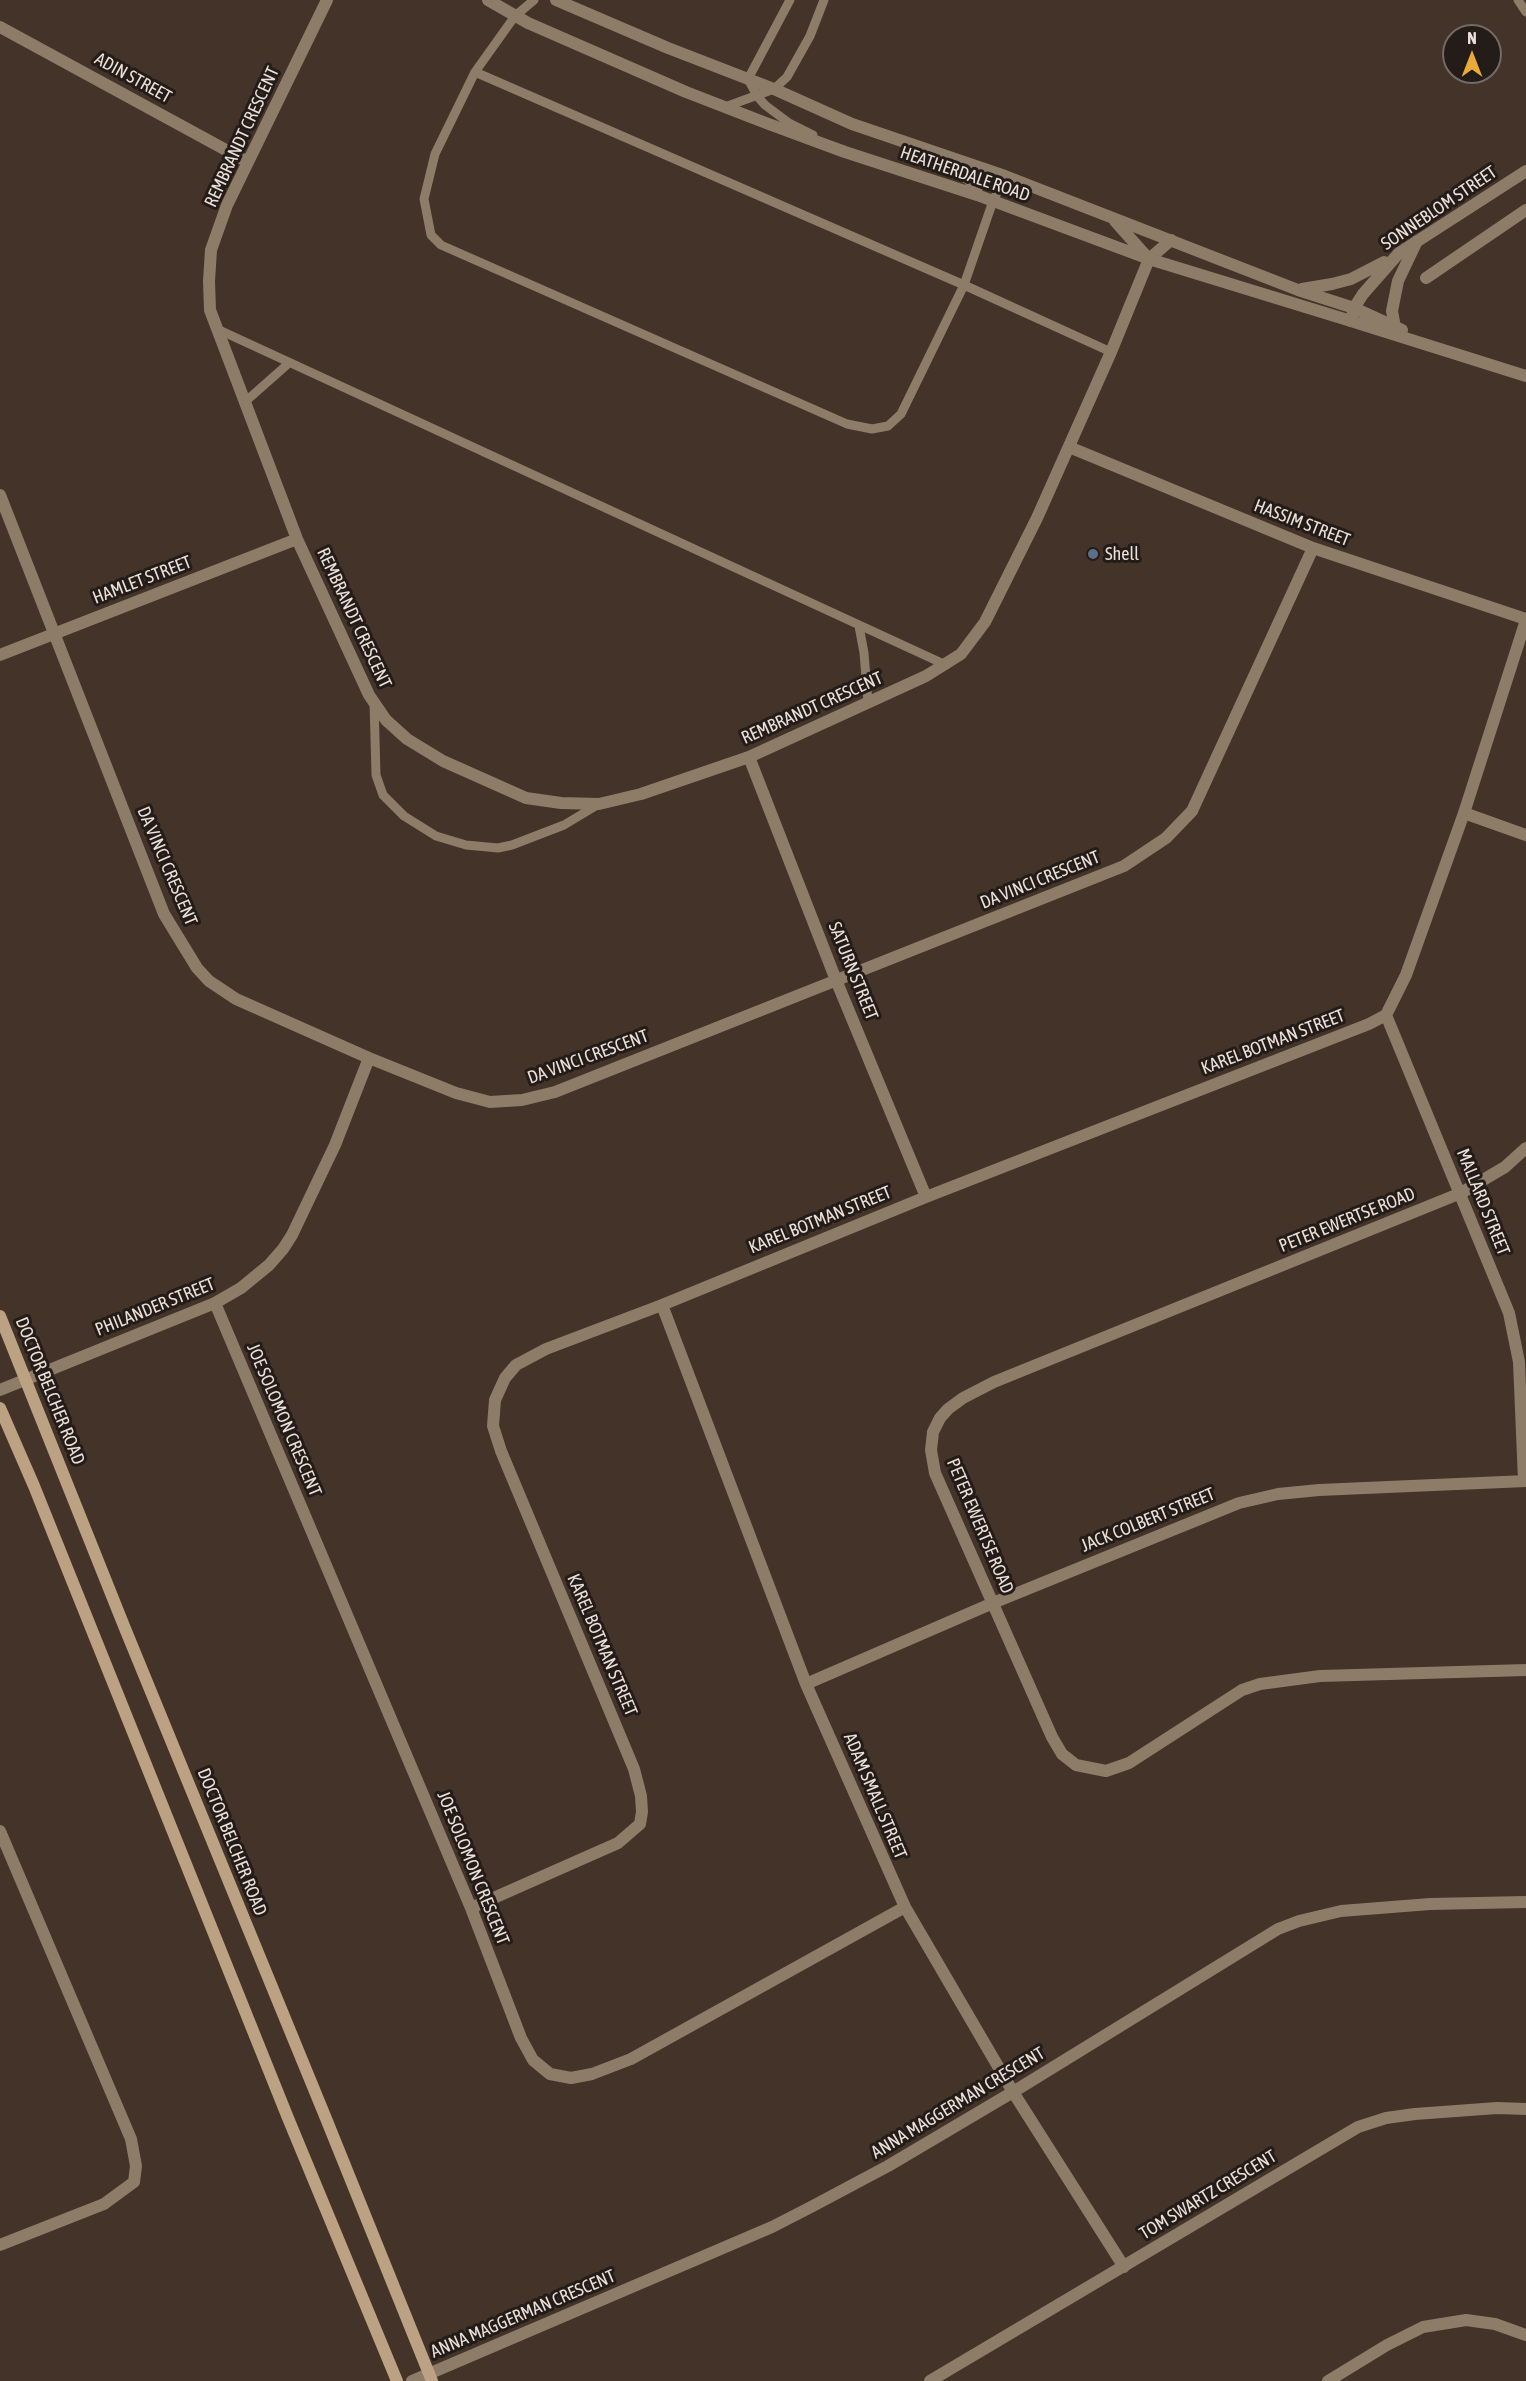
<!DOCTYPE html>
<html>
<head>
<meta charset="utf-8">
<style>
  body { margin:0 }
  #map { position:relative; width:1526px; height:2381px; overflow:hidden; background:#433328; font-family:"Asap Condensed",sans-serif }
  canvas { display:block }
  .north { position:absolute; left:1442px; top:24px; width:60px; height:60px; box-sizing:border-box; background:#241c18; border:2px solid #746a66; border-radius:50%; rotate:0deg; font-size:16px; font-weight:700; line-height:24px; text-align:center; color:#ebe0da }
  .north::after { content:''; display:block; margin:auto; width:21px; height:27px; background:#e8ab37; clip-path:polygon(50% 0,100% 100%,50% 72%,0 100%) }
</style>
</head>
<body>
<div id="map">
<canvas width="1526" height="2381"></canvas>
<div class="north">N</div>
</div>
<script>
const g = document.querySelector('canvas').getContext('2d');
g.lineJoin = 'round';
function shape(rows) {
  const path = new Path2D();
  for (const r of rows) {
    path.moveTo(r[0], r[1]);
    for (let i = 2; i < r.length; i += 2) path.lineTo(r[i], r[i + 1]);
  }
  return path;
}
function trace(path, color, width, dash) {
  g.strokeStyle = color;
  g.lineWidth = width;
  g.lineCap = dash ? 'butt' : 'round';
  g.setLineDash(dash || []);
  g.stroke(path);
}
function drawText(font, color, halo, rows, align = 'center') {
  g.font = font + ' "Asap Condensed",sans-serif';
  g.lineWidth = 6;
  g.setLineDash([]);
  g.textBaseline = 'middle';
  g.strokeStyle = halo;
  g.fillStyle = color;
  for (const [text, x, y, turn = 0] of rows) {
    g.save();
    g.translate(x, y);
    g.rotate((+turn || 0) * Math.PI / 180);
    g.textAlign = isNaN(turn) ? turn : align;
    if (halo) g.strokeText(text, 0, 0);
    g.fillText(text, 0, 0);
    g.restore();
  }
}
trace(shape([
  [534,0,515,16,475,72,435,154,424,199,431,235,441,245,847,424,872,429,888,426,901,414,964,285,993,201,1005,176],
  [790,0,748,79,757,96,765,105,789,123,813,135],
  [1518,0,1526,12],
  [475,72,964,285,1111,352],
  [725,107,774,89,787,77,810,36,824,0],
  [217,329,946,665],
  [246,401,289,363],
  [859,626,864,653,868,702],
  [374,702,376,775,383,795,404,816,436,836,466,845,498,848,512,845,564,825,599,804]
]), '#8c7c68', 9);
trace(shape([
  [327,0,227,205,211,250,209,281,210,310,297,539,369,695,386,720,407,739,443,761,526,798,561,803,599,804,641,794,749,757,926,676,961,654,985,622,1037,518,1111,352,1149,259,1171,240],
  [0,27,248,162],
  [1426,278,1526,210],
  [1354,308,1402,330],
  [1351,321,1526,376],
  [1069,447,1313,548,1526,619],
  [0,495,164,914,197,968,209,981,236,999,369,1058,456,1093,490,1102,522,1100,555,1092,1124,866,1166,838,1192,811,1313,548],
  [0,655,297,539],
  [749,757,836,980,926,1197],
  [1464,813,1526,835],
  [1386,1015,1509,1313,1519,1362,1524,1481],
  [1526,1148,1505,1167,1461,1193,994,1382,963,1398,948,1409,940,1418,933,1432,931,1450,935,1473,1052,1737,1062,1754,1076,1765,1106,1771,1129,1763,1242,1690,1260,1684,1320,1676,1526,1670],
  [215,1303,471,1908,521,2038,533,2060,550,2074,571,2078,592,2074,631,2059,905,1907],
  [662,1305,806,1684,905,1907,1013,2092,1124,2267],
  [0,1390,215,1303,241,1288,269,1265,283,1249,292,1235,335,1145,369,1058],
  [806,1684,993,1603,1239,1503,1278,1494,1319,1490,1526,1481],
  [0,1831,131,2139,136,2166,134,2182,104,2204,0,2245],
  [471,1908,618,1843,640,1824,642,1812,641,1796,634,1769,501,1451,493,1426,495,1400,505,1378,516,1365,546,1349,662,1305,926,1197,1369,1024,1386,1015,1406,975,1464,813,1526,620],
  [412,2381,772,2227,811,2207,888,2166,1013,2092,1278,1929,1299,1921,1341,1911,1430,1904,1526,1902],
  [930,2381,1358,2127,1386,2118,1415,2114,1497,2108,1526,2109],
  [1328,2381,1387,2345,1423,2327,1466,2320,1495,2324,1526,2335]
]), '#8c7c68', 12);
trace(shape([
  [488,0,528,23,686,92,766,123,845,152,977,195,1149,259,1351,321,1354,308,1363,294,1399,253,1526,171],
  [556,0,668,48,774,89,852,124,1005,176,1298,290,1354,308],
  [920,151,969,179,976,189,977,195],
  [1115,221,1147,257],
  [1302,289,1332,284,1351,279,1384,262],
  [1395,327,1392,311,1398,281,1417,241]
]), '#8c7c68', 12);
trace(shape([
  [0,1316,124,1626,325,2116,432,2381],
  [0,1408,34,1486,288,2118,397,2381]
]), '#bca282', 12);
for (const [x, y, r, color] of [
  [1093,554,6,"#5c6f8a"]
]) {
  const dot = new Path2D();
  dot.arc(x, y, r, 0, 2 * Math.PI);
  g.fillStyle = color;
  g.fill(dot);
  trace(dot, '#241c18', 2);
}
drawText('18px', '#ebe0da', '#241c18', [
  ["ADIN STREET",133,78,29],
  ["REMBRANDT CRESCENT",242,137,-65],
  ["HEATHERDALE ROAD",965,174,19],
  ["SONNEBLOM STREET",1439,208,-34],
  ["HASSIM STREET",1302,523,21],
  ["HAMLET STREET",142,580,-21],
  ["REMBRANDT CRESCENT",354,618,65],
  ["REMBRANDT CRESCENT",812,708,-24],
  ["DA VINCI CRESCENT",167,866,67],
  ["DA VINCI CRESCENT",1040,880,-22],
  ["SATURN STREET",853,971,68],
  ["KAREL BOTMAN STREET",1273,1042,-21],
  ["DA VINCI CRESCENT",588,1057,-20],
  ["MALLARD STREET",1483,1202,68],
  ["KAREL BOTMAN STREET",820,1220,-22],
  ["PETER EWERTSE ROAD",1347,1220,-22],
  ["PHILANDER STREET",155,1307,-22],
  ["DOCTOR BELCHER ROAD",50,1391,68],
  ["JOE SOLOMON CRESCENT",284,1420,67],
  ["JACK COLBERT STREET",1148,1520,-22],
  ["PETER EWERTSE ROAD",980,1526,67],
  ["KAREL BOTMAN STREET",602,1645,67],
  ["ADAM SMALL STREET",875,1796,67],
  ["DOCTOR BELCHER ROAD",232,1842,68],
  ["JOE SOLOMON CRESCENT",473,1868,68],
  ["ANNA MAGGERMAN CRESCENT",958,2103,-31],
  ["TOM SWARTZ CRESCENT",1208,2195,-31],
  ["ANNA MAGGERMAN CRESCENT",523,2314,-23]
]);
drawText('18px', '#ebe0da', '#241c18', [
  ["Shell",1105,554]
], 'left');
</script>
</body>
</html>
